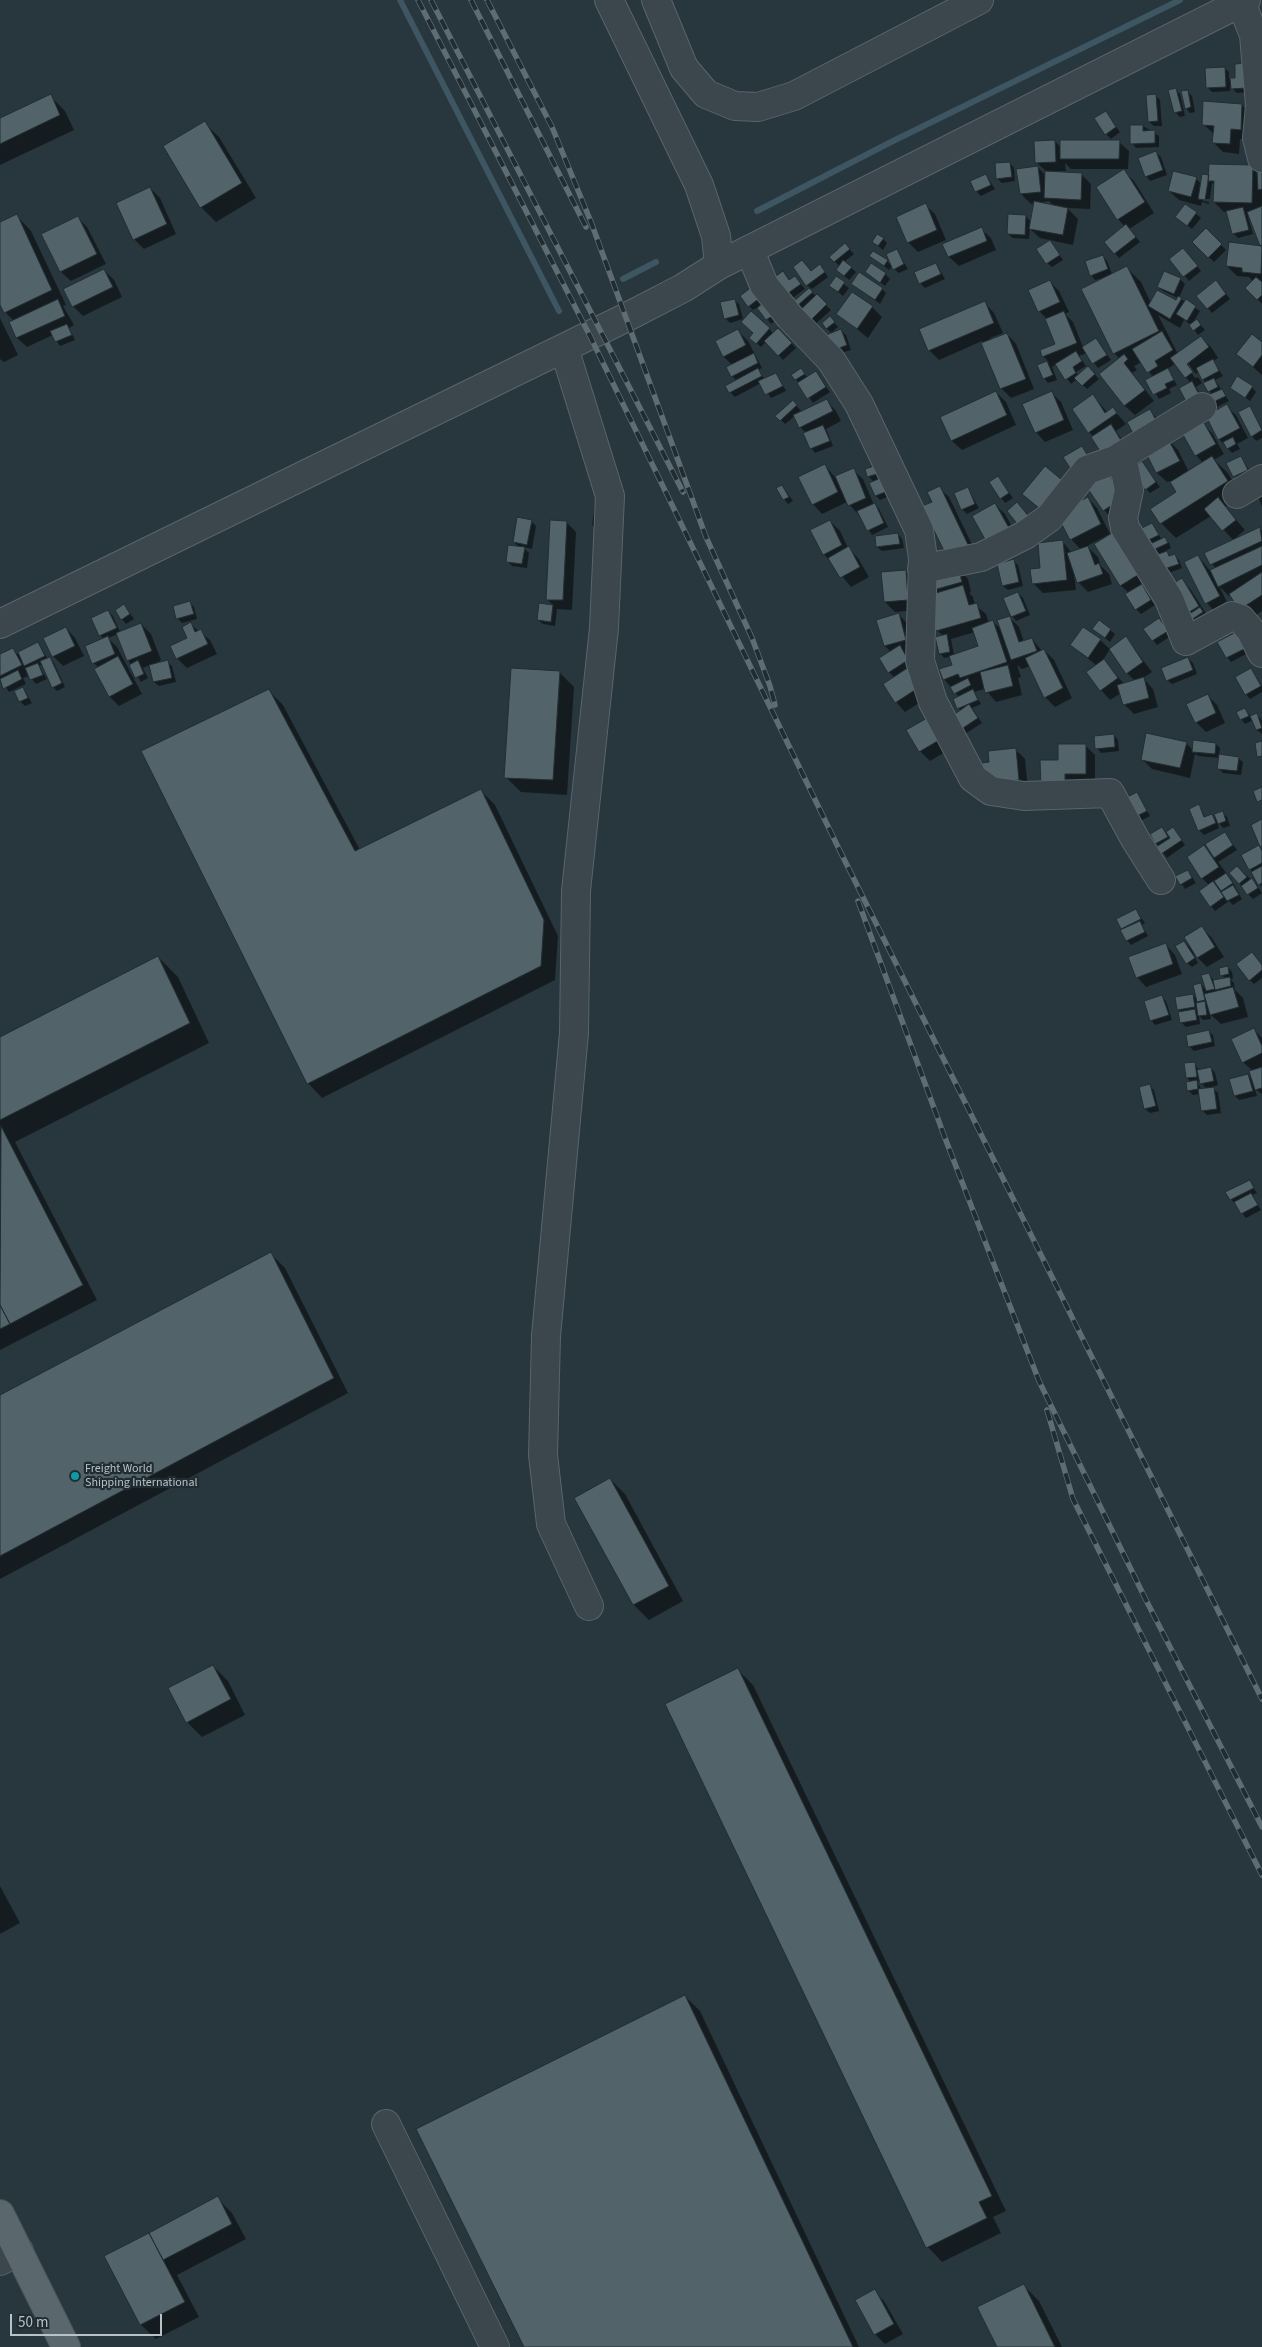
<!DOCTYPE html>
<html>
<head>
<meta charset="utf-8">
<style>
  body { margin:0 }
  #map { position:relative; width:1262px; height:2347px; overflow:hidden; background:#28363d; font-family:"Source Sans 3",sans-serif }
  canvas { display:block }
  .scale { position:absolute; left:10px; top:2314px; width:152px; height:22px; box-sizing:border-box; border:2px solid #b8c2c8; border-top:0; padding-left:6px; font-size:15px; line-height:18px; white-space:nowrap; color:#b8c2c8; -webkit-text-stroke:4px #202c32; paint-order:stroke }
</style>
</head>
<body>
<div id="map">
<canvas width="1262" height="2347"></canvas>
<div class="scale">50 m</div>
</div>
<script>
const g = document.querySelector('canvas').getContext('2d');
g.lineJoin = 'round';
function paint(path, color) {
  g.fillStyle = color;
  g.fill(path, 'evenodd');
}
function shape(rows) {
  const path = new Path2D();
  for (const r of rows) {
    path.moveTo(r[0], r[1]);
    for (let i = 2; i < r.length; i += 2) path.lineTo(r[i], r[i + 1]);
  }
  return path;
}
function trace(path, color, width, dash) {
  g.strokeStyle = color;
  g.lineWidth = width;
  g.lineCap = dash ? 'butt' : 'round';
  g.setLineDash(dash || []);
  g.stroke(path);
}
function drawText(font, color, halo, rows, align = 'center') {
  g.font = font + ' "Source Sans 3",sans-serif';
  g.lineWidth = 4.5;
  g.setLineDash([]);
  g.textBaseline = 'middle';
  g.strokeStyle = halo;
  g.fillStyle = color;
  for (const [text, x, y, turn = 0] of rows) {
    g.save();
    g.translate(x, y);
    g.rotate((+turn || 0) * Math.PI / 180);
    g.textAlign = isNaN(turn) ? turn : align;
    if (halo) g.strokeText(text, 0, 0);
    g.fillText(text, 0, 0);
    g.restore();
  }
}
paint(shape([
  [1224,68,1229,72,1229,79,1237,79,1251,92,1237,93,1230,86,1230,91,1212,92,1208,88],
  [1176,90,1180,94,1185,116,1180,117,1175,112],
  [1187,91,1192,96,1195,112,1190,113,1185,107],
  [1155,95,1160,100,1162,126,1154,126,1149,122],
  [50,96,65,111,74,130,0,165,0,120],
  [1242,105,1252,115,1250,139,1240,139,1239,154,1223,152,1213,142,1214,134,1203,124],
  [1105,113,1120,132,1111,139,1106,134],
  [204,123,219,137,256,198,216,222,201,207,165,147],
  [1143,126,1159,136,1159,147,1136,148,1132,143],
  [1055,141,1061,148,1119,142,1129,151,1128,169,1071,169,1065,163,1066,171,1058,171,1058,173,1081,174,1091,184,1090,209,1067,208,1078,219,1073,245,1040,238,1030,229,1029,239,1013,238,1008,234,1009,216,1026,216,1031,222,1035,203,1031,204,1021,194,1038,167,1046,176,1047,172,1036,162],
  [1049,201,1054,206,1038,203],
  [1156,153,1161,157,1167,175,1150,181,1146,176],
  [1010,163,1014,168,1015,181,1002,183,997,178],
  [1252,166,1259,173,1262,172,1262,246,1250,216,1248,217,1253,234,1238,238,1233,233,1227,212,1224,212,1214,202,1215,185,1212,183,1210,199,1203,199,1203,201,1209,202,1209,204,1202,202,1201,206,1179,200,1169,191,1196,178,1201,184,1210,177],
  [1124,171,1134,181,1154,213,1129,229,1140,242,1119,258,1106,242,1125,227,1118,219,1098,187],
  [986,175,995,189,981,196,976,191],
  [150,188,160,198,176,234,144,249,134,239],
  [925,205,935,214,946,240,918,252,908,242,897,217],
  [1185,205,1201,218,1192,229,1182,221],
  [17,216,31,231,66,305,63,306,74,325,69,328,75,340,60,346,53,335,27,347,17,338,10,323,14,321,5,312,0,302,0,224],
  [77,217,87,227,106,264,71,281,61,272],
  [981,229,991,238,996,250,959,266,949,257,944,245],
  [1206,230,1226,250,1214,262,1193,242],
  [883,239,887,243,883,250,873,242],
  [1050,241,1063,260,1052,267,1047,263],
  [1230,244,1262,248,1262,304,1247,288,1253,281,1249,277,1237,276,1227,266],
  [845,245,854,254,844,262,856,272,849,280,842,274,840,267,831,257],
  [896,250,908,269,899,273,894,269],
  [1188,254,1201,271,1189,281,1171,259],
  [871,256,887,261,892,266,889,270],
  [1103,256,1107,261,1112,274,1126,267,1141,282,1151,303,1176,302,1178,298,1163,291,1158,287,1180,279,1185,284,1179,298,1200,311,1192,324,1197,321,1205,330,1198,335,1191,325,1184,320,1180,328,1158,315,1178,354,1201,338,1211,347,1218,358,1213,361,1223,376,1215,380,1229,401,1217,407,1212,402,1212,395,1199,371,1196,374,1202,383,1196,387,1206,405,1176,363,1167,369,1177,385,1169,389,1171,393,1159,399,1147,380,1153,377,1142,362,1134,366,1137,370,1132,373,1154,401,1135,415,1125,406,1101,374,1120,359,1114,353,1105,278,1095,280,1091,275],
  [1185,363,1188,363,1198,377,1195,378],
  [936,264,945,279,925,288,920,283],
  [104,270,114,280,122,297,83,316,73,306],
  [824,271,828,277,812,289,807,285,811,272],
  [866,272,885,274,890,279,885,286],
  [783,273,790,281,795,277,805,289,790,300],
  [836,278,849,288,843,296,831,286],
  [1050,282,1059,291,1069,312,1065,314,1073,322,1083,347,1096,339,1111,360,1098,368,1087,353,1079,356,1086,366,1076,372,1079,376,1088,367,1099,379,1087,389,1077,379,1071,384,1057,364,1052,367,1057,380,1048,383,1044,378,1039,366,1049,362,1043,356,1057,345,1047,319,1039,311],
  [853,284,882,289,886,293,880,304],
  [1220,286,1230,299,1212,313,1198,296],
  [753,288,775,321,771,324,758,307,753,310,749,306],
  [809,290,831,310,811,328,802,310,795,302],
  [734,300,739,304,743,319,730,323,725,318],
  [985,303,994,313,1003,333,990,338,991,340,1007,334,1016,344,1034,389,1011,398,1001,388,982,341,939,360,929,350],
  [872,307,882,317,868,338,838,314],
  [0,318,18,355,4,362,0,359],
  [830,318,838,327,831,333,823,324],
  [769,329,774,334,778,329,796,348,783,360,766,342,761,347,751,338],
  [738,331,748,341,762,368,758,370,765,380,776,374,786,391,771,398,761,383,735,397,730,392,727,387,737,381,732,376,732,365,724,357,716,342],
  [841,331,846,335,851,350,838,354],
  [1262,343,1262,375,1238,354],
  [801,370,808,378,816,373,830,392,813,403,796,379],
  [1252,387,1256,392,1250,401,1232,388],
  [996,392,1006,402,1016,425,962,450,952,441,942,418],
  [1051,392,1061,402,1073,430,1045,442,1036,432],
  [1093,396,1108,413,1113,409,1126,424,1116,431,1134,457,1094,437,1089,432],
  [827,401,836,411,841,421,826,429,833,446,815,453,811,448,806,433,800,427,795,416,785,424,777,416,793,402,801,411,796,415],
  [1226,406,1236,415,1248,438,1237,444,1240,449,1232,453,1219,439],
  [1249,408,1262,428,1262,438,1256,441,1252,436],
  [1149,411,1159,420,1167,439,1178,450,1189,472,1203,463,1196,455,1202,423,1212,433,1224,454,1214,460,1227,472,1242,496,1225,507,1245,530,1233,540,1260,529,1262,531,1262,611,1250,619,1231,595,1229,596,1219,586,1229,606,1216,613,1207,603,1186,563,1198,556,1211,572,1216,569,1206,554,1234,541,1211,516,1176,538,1161,523,1178,493,1170,481,1167,482,1157,473,1146,452],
  [1241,457,1252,475,1239,481,1228,463],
  [1142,462,1160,487,1150,493,1146,489],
  [825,466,835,477,853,470,863,479,874,505,879,509,888,527,872,535,860,514,859,515,847,502,822,514,813,504],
  [877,467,892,495,880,500,876,496,871,484,874,482,868,476],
  [1105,470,1115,480,1113,520,1104,510],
  [998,478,1013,498,1005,503,990,483],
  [782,486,793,501,788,504,784,499],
  [939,488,949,497,980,561,960,571,968,579,971,592,969,593,973,597,975,605,986,614,989,623,993,622,1002,630,1009,617,1019,627,1024,642,1032,639,1042,651,1044,650,1054,660,1072,698,1055,707,1045,697,1030,666,1022,669,1017,665,1021,677,1018,678,1022,695,996,702,985,689,974,692,981,704,972,708,982,723,962,736,962,711,958,708,959,697,944,679,953,665,950,657,944,658,940,653,943,636,937,630,931,591,958,569,933,502],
  [975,632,980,647,954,655,951,639],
  [967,488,979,508,967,514,962,509],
  [1024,494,1064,510,1088,498,1097,508,1111,536,1153,582,1144,587,1155,605,1141,614,1136,609,1129,593,1121,586,1096,545,1109,537,1108,535,1087,546,1098,557,1101,566,1109,574,1112,584,1088,592,1078,582,1074,574,1076,590,1043,593,1033,583,1062,541,1072,553,1081,550,1071,539,1059,516,1055,521],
  [1262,497,1262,507,1259,498],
  [995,505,1005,514,1018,538,997,550],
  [595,506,603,507,597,530,592,525],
  [531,521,536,526,532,549,523,547,529,553,527,568,512,566,507,561,520,548,514,542],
  [830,521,840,531,848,548,858,558,869,577,851,587,824,554],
  [566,522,576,532,572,610,557,609,555,626,543,624,538,620,540,604,554,606,547,599],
  [1152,524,1162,540,1164,539,1169,543,1171,548,1165,551,1171,557,1175,556,1179,560,1182,568,1163,575,1159,555,1143,543],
  [898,534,902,539,904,548,882,551,877,547],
  [1013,561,1018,565,1023,586,1008,590,1003,586,998,564],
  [905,571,915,581,918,610,895,612,885,602],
  [1182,580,1191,590,1207,615,1195,622,1187,613],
  [1018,593,1023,598,1030,615,1016,621,1012,616],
  [190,603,194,607,197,619,182,623,177,618],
  [124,606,134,619,126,624,122,619],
  [108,611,113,616,120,632,141,624,151,634,161,660,156,664,167,662,172,666,176,682,159,686,154,682,150,665,143,668,148,678,141,682,128,660,118,634,108,638,117,647,142,694,119,706,110,697,99,668,94,663,104,639,100,635],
  [898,614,908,624,915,650,905,653,930,696,905,712,896,702,895,678,889,672,891,652,885,646,878,620],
  [1159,619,1171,636,1157,645,1145,629],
  [190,624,210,640,217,654,187,668,177,658,189,639],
  [66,628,75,638,84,656,63,666,53,656,45,639],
  [1094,629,1110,630,1115,634,1110,642],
  [1235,634,1248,653,1231,662,1227,657],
  [1126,638,1152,672,1143,678,1153,689,1158,707,1134,714,1124,704,1121,693,1110,700,1101,690,1097,666,1072,645,1100,640,1110,649],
  [1110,649,1127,673,1135,681,1124,684,1103,660],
  [38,644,48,659,54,663,65,687,57,691,53,687,43,664,39,666,47,679,36,684,29,676,23,678,26,684,9,692,0,678,0,655,13,649,17,654],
  [1188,658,1193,663,1197,674,1172,684,1167,680],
  [1251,670,1262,686,1262,692,1250,699,1246,694],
  [559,672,574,687,567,795,521,792,506,777],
  [23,688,32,703,25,706,20,701],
  [268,690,283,705,360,850,480,790,495,805,558,936,555,980,322,1098,308,1083],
  [1207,695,1217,705,1225,723,1206,732,1196,722],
  [1245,709,1251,717,1257,715,1262,720,1262,734,1257,730,1253,720,1245,724,1241,719],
  [928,718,950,749,930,761,920,751],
  [1114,735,1118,740,1119,751,1101,753,1097,748],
  [1186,743,1193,750,1216,744,1220,748,1219,756,1238,758,1243,762,1241,775,1223,773,1219,769,1220,758,1198,756,1195,754,1190,778,1152,769,1142,759],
  [1085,745,1095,755,1095,783,1075,797,1042,761,1059,761],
  [1015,749,1025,759,1028,789,995,792,990,763],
  [1137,794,1150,816,1135,824],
  [1199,806,1206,818,1212,815,1218,822,1222,812,1227,817,1230,826,1223,828,1217,821,1219,828,1204,835,1199,830],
  [1162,829,1166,833,1173,829,1185,845,1167,858,1156,843],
  [1225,833,1237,850,1218,862,1231,879,1242,899,1233,905,1229,901,1215,911,1200,892,1209,885,1202,878,1204,847,1212,855],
  [1218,884,1224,892,1223,896,1215,885],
  [1259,847,1262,850,1262,887,1250,869],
  [1237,867,1256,884,1262,893,1253,899,1248,894,1231,873],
  [1188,871,1196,883,1185,889,1177,877],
  [1136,911,1145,923,1142,925,1148,936,1131,945,1127,940,1122,928],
  [1202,928,1212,938,1224,957,1207,967,1193,953,1198,963,1192,967,1187,963,1184,942,1193,950],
  [1166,945,1175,955,1182,974,1146,987,1137,977],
  [158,957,178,977,209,1043,15,1142,97,1300,0,1350,0,1039],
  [1262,966,1262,978,1254,984,1250,980],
  [1228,967,1232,972,1233,979,1230,979,1234,983,1235,990,1243,998,1248,1017,1221,1024,1210,1014,1211,1019,1203,1020,1199,1016,1200,1024,1186,1027,1181,1022,1182,1012,1178,1009,1193,995,1198,1000,1201,984,1207,991,1209,974,1214,981,1225,979,1222,975],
  [1162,997,1166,1001,1172,1020,1155,1025,1151,1020],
  [1254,1030,1262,1038,1262,1094,1255,1089,1257,1096,1239,1100,1235,1096,1248,1075,1253,1081,1253,1071,1243,1062],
  [1208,1031,1213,1035,1215,1046,1194,1051,1189,1046],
  [1194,1063,1199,1070,1211,1068,1215,1073,1218,1085,1212,1087,1218,1093,1221,1113,1207,1115,1202,1110,1200,1094,1193,1095,1189,1091,1191,1082,1187,1078],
  [1201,1081,1202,1084,1207,1089,1202,1090,1197,1082],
  [1149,1086,1154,1090,1159,1111,1150,1113,1145,1109],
  [1249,1182,1257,1193,1252,1195,1261,1210,1246,1218,1231,1199],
  [270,1253,285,1268,348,1393,0,1579,0,1396],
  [610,1479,625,1494,683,1601,649,1620,634,1605],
  [213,1666,228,1681,245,1715,202,1737,187,1722],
  [738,1670,753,1685,1006,2211,993,2217,1001,2233,942,2262,928,2247],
  [0,1886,20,1923,0,1934],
  [685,1996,700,2011,859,2347,525,2347],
  [217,2198,232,2213,246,2239,177,2275,199,2317,156,2339,141,2325,106,2257],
  [1024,2286,1039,2301,1062,2347,998,2347],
  [874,2291,884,2301,903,2334,885,2344,875,2334,857,2301]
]), '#0007');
trace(shape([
  [400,0,559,311],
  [757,211,893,141,1180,0],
  [623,279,656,262]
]), '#3e5662', 6);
const building = shape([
  [1246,63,1247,88,1231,89,1230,78,1235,78,1235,64,1246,63],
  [1225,67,1226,87,1206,88,1205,68,1225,67],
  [1176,88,1182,111,1174,113,1168,90,1176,88],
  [1188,90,1191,107,1185,109,1181,91,1188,90],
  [51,94,60,115,0,144,0,118,51,94],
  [1156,94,1158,121,1148,122,1146,95,1156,94],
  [1203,101,1242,104,1241,130,1231,129,1230,144,1212,143,1214,126,1202,125,1203,101],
  [1106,111,1116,127,1105,135,1094,118,1106,111],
  [205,121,242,183,200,208,163,146,205,121],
  [1130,125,1143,125,1143,131,1155,130,1155,143,1130,144,1130,125],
  [1055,140,1056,162,1035,163,1034,141,1055,140],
  [1060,140,1120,140,1119,159,1060,159,1060,140],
  [1156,151,1163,170,1145,177,1138,158,1156,151],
  [1010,162,1012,177,996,179,995,163,1010,162],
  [1209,164,1253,165,1252,203,1213,202,1214,181,1208,181,1209,164],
  [1038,166,1041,192,1020,194,1016,169,1038,166],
  [1124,169,1145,202,1117,220,1096,187,1124,169],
  [1045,171,1082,173,1081,200,1044,198,1045,171],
  [1173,171,1197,177,1191,197,1168,191,1173,171],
  [1257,171,1262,171,1262,189,1258,190,1257,171],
  [986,174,991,185,975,192,970,181,986,174],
  [1202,174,1209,175,1205,200,1198,199,1202,174],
  [150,187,167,224,133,240,116,203,150,187],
  [1034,201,1068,208,1063,235,1029,229,1034,201],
  [926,203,937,230,907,243,896,217,926,203],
  [1185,204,1197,212,1187,226,1175,217,1185,204],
  [1262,206,1262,245,1260,246,1247,212,1262,206],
  [1243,207,1249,230,1232,234,1226,211,1243,207],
  [17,214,52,290,4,313,0,305,0,222,17,214],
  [1008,214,1026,215,1025,235,1007,234,1008,214],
  [78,216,97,254,60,272,41,234,78,216],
  [1126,224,1136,237,1114,254,1104,242,1126,224],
  [982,227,987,241,948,257,942,244,982,227],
  [1206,228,1222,244,1208,258,1192,242,1206,228],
  [877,234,884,238,878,246,872,242,877,234],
  [1050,240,1060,255,1046,264,1036,249,1050,240],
  [1229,242,1262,246,1261,274,1242,272,1242,268,1226,266,1229,242],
  [845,243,850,249,834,262,829,257,845,243],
  [1183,248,1198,266,1183,277,1169,259,1183,248],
  [897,249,904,264,893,270,886,254,897,249],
  [873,251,888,260,884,266,869,256,873,251],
  [1103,255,1108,269,1090,276,1085,261,1103,255],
  [802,260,811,271,820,264,825,272,806,286,793,267,802,260],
  [843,260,852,267,844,276,836,270,843,260],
  [871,263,886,273,880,283,865,272,871,263],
  [936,263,941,274,919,284,914,272,936,263],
  [1127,266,1159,331,1113,354,1081,289,1127,266],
  [104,269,113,287,72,307,63,289,104,269],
  [783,271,789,280,795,276,801,284,784,296,772,279,783,271],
  [1164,271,1181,278,1174,294,1157,287,1164,271],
  [859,272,883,288,875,300,851,284,859,272],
  [836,276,845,282,838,292,829,286,836,276],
  [1256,277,1262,282,1262,295,1257,300,1245,288,1256,277],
  [1050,280,1060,302,1038,312,1028,290,1050,280],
  [1216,280,1226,294,1207,309,1196,296,1216,280],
  [753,286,761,297,748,307,740,296,753,286],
  [809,288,813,292,797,306,793,302,809,288],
  [1157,290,1176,300,1178,296,1182,298,1170,319,1148,306,1157,290],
  [852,292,873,306,857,329,836,314,852,292],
  [817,294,827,304,806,325,796,314,817,294],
  [58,299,65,316,16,338,9,322,58,299],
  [735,299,739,315,724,319,720,302,735,299],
  [1186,299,1196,306,1187,321,1176,314,1186,299],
  [985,301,994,323,928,351,919,329,985,301],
  [763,303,772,316,766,320,757,308,763,303],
  [751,311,770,328,756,344,749,338,753,333,741,322,751,311],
  [1064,311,1077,343,1042,357,1040,350,1055,344,1045,319,1064,311],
  [830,316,835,322,826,329,822,323,830,316],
  [1197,319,1201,325,1193,331,1189,325,1197,319],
  [67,324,72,335,55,342,50,331,67,324],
  [778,328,792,343,778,356,764,341,778,328],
  [738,329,746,345,723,357,715,341,738,329],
  [841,329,847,345,832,351,826,335,841,329],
  [1162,331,1173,350,1155,361,1158,366,1147,373,1132,349,1162,331],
  [1007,333,1026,379,1000,389,981,343,1007,333],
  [1252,334,1262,342,1262,355,1253,367,1236,354,1252,334],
  [1201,336,1209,347,1187,364,1193,372,1185,378,1170,358,1201,336],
  [1096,338,1107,355,1092,364,1082,347,1096,338],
  [1076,351,1082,361,1073,367,1076,373,1065,380,1055,364,1076,351],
  [754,353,758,363,731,377,726,367,754,353],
  [1124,354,1128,359,1124,363,1145,390,1124,406,1099,374,1124,354],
  [1213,359,1219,371,1202,380,1196,368,1213,359],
  [1047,361,1053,375,1043,379,1037,365,1047,361],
  [1088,366,1095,374,1082,386,1074,378,1088,366],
  [758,368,762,376,729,393,725,386,758,368],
  [801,368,805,374,795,380,791,375,801,368],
  [1168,368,1174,380,1165,384,1167,388,1153,395,1145,380,1168,368],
  [816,371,826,387,807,399,797,383,816,371],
  [776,373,783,386,765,395,758,381,776,373],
  [1237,376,1253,386,1245,398,1230,388,1237,376],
  [1214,378,1218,387,1208,392,1203,383,1214,378],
  [1192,381,1202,400,1189,407,1179,388,1192,381],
  [1222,389,1226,396,1211,403,1208,395,1222,389],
  [996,391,1007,415,951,441,940,417,996,391],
  [1052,391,1064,420,1035,433,1022,404,1052,391],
  [1093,394,1105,413,1113,407,1117,413,1088,433,1072,409,1093,394],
  [827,399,833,411,799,428,793,415,827,399],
  [793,400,797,405,780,421,775,416,793,400],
  [1227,404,1240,428,1218,440,1206,416,1227,404],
  [1250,406,1262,430,1251,437,1238,412,1250,406],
  [1150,409,1160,428,1137,441,1127,422,1150,409],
  [1203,421,1216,444,1195,456,1182,433,1203,421],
  [1111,424,1125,447,1105,459,1091,437,1111,424],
  [823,425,830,441,810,449,803,433,823,425],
  [1233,437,1236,444,1227,449,1223,442,1233,437],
  [1168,439,1180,461,1156,473,1145,451,1168,439],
  [1082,446,1089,458,1070,468,1063,457,1082,446],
  [1212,456,1228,481,1160,524,1150,509,1176,492,1170,482,1212,456],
  [1241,456,1248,470,1233,477,1226,463,1241,456],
  [1142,461,1156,482,1145,490,1131,468,1142,461],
  [825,464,838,492,812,505,798,477,825,464],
  [877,465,880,473,867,477,865,469,877,465],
  [1045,466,1068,485,1045,513,1022,494,1045,466],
  [854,468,866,498,848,506,835,476,854,468],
  [1105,469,1124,497,1103,511,1084,483,1105,469],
  [998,476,1009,493,1000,499,989,482,998,476],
  [883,477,888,491,875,496,869,483,883,477],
  [782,485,789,497,783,500,776,488,782,485],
  [940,486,971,551,949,561,922,506,932,502,927,492,940,486],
  [968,487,975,504,961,510,954,493,968,487],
  [1088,497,1101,524,1070,540,1056,513,1088,497],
  [1218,497,1236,520,1222,531,1204,509,1218,497],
  [1017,502,1030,518,1019,526,1007,511,1017,502],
  [875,503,884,523,867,531,857,511,875,503],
  [995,503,1009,528,986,541,972,516,995,503],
  [517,517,532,520,527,545,513,542,517,517],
  [550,520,567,521,563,600,546,600,550,520],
  [830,520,842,545,823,555,810,530,830,520],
  [1152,523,1159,535,1142,543,1136,531,1152,523],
  [1260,527,1262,541,1210,565,1204,553,1260,527],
  [898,533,900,544,876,547,875,536,898,533],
  [1112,533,1115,539,1122,535,1144,571,1120,586,1094,544,1112,533],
  [1165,537,1168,543,1153,550,1150,544,1165,537],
  [1063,540,1067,580,1032,584,1030,569,1040,568,1038,543,1063,540],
  [508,545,525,547,522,564,506,562,508,545],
  [849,546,860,567,840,578,828,558,849,546],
  [1088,546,1095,565,1099,563,1103,574,1077,583,1067,553,1088,546],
  [1262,546,1262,565,1218,587,1210,570,1262,546],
  [1167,551,1169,556,1175,554,1179,564,1158,571,1153,556,1167,551],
  [1198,555,1220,596,1205,604,1184,562,1198,555],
  [1014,559,1019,582,1002,586,997,564,1014,559],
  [958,567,962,582,930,591,926,577,958,567],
  [906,570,908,600,884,602,881,572,906,570],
  [1262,572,1262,595,1239,610,1229,594,1262,572],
  [1182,578,1199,606,1186,614,1169,586,1182,578],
  [1142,584,1151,600,1135,610,1125,594,1142,584],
  [963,585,969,605,977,603,981,618,936,631,926,596,963,585],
  [1018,592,1026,611,1011,617,1003,598,1018,592],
  [190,601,194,614,176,619,173,606,190,601],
  [539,603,553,605,551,622,537,620,539,603],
  [124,604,130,614,121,620,115,610,124,604],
  [1200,607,1203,612,1191,620,1188,615,1200,607],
  [108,610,117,628,99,636,91,618,108,610],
  [899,613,906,640,884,646,876,620,899,613],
  [1010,616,1019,642,1032,638,1037,651,1011,660,997,620,1010,616],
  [1159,618,1168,631,1152,641,1143,629,1159,618],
  [993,620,1007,662,960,678,958,674,943,680,939,669,952,665,949,656,978,646,972,628,993,620],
  [1099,620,1111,629,1105,638,1092,629,1099,620],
  [191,622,195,632,201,629,208,644,176,659,170,646,187,638,182,627,191,622],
  [141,623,152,651,127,661,116,633,141,623],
  [66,627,75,646,52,657,43,638,66,627],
  [1083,627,1101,639,1088,658,1070,645,1083,627],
  [1236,632,1244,649,1226,658,1217,642,1236,632],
  [947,634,950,652,939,654,935,637,947,634],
  [108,636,115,654,92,664,85,646,108,636],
  [1126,636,1143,662,1126,674,1109,649,1126,636],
  [38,642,45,656,24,666,18,652,38,642],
  [900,645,908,660,888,673,879,658,900,645],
  [13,648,22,665,0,676,0,654,13,648],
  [1044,649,1063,688,1044,698,1025,658,1044,649],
  [118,656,133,684,109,697,94,669,118,656],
  [50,657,62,683,52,688,40,661,50,657],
  [1188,657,1193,670,1166,681,1161,668,1188,657],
  [1104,659,1118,678,1100,691,1086,672,1104,659],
  [138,660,144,674,135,678,129,665,138,660],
  [168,660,172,678,153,682,149,665,168,660],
  [38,663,43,675,30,680,25,668,38,663],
  [1008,665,1013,686,985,693,980,672,1008,665],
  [909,667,921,686,895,703,883,684,909,667],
  [511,668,560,671,553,780,504,778,511,668],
  [1251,668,1261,686,1245,695,1235,677,1251,668],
  [18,670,22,679,3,689,0,679,18,670],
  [1144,677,1149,698,1123,705,1117,685,1144,677],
  [968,678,971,685,954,694,950,687,968,678],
  [23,687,28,698,19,702,14,691,23,687],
  [269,689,355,851,481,789,544,920,541,966,307,1084,141,751,269,689],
  [973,689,978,700,957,709,953,699,973,689],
  [1208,694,1216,713,1195,723,1186,704,1208,694],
  [969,704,978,718,957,732,948,719,969,704],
  [1245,708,1249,716,1240,720,1236,712,1245,708],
  [1257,713,1262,728,1256,730,1250,716,1257,713],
  [929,717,941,739,919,752,906,730,929,717],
  [1146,733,1187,742,1180,768,1141,760,1146,733],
  [1114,734,1115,747,1095,749,1094,736,1114,734],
  [1193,740,1216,743,1215,754,1192,752,1193,740],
  [1262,741,1262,756,1257,757,1255,743,1262,741],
  [1058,744,1086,744,1086,774,1065,774,1065,788,1041,788,1040,760,1058,760,1058,744],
  [1016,748,1019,780,984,783,982,763,989,762,988,751,1016,748],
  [1219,754,1239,757,1237,771,1217,769,1219,754],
  [1262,787,1262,800,1257,802,1253,791,1262,787],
  [1137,792,1147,811,1129,820,1120,801,1137,792],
  [1199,804,1204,817,1212,814,1216,823,1198,831,1189,809,1199,804],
  [1223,811,1226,821,1218,824,1214,814,1223,811],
  [1262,819,1262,846,1260,847,1251,825,1262,819],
  [1162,827,1168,837,1155,844,1150,834,1162,827],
  [1173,827,1182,840,1161,854,1156,847,1170,838,1166,832,1173,827],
  [1225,832,1233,845,1214,858,1205,844,1225,832],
  [1204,845,1219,867,1201,879,1187,857,1204,845],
  [1259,845,1262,851,1262,863,1249,870,1241,855,1259,845],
  [1237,866,1247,877,1239,884,1229,873,1237,866],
  [1262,866,1262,883,1258,885,1251,872,1262,866],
  [1188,870,1192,878,1180,885,1175,876,1188,870],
  [1226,873,1233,883,1221,891,1214,881,1226,873],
  [1252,878,1258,888,1247,895,1241,886,1252,878],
  [1213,881,1224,897,1210,907,1199,891,1213,881],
  [1233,885,1239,895,1227,901,1221,892,1233,885],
  [1136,909,1141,919,1121,929,1116,919,1136,909],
  [1140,921,1145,932,1126,941,1120,930,1140,921],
  [1202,926,1215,947,1197,958,1184,937,1202,926],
  [1184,941,1195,958,1186,964,1175,946,1184,941],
  [1166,943,1173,964,1136,978,1128,957,1166,943],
  [1252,952,1262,965,1262,970,1249,981,1236,964,1252,952],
  [158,956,190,1023,0,1120,0,1037,158,956],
  [1228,966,1229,974,1220,976,1219,968,1228,966],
  [1209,973,1215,989,1206,991,1201,975,1209,973],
  [1230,977,1231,986,1215,990,1213,980,1230,977],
  [1201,983,1205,1000,1197,1002,1193,985,1201,983],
  [1233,987,1239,1007,1210,1015,1204,994,1233,987],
  [1193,994,1195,1007,1177,1010,1175,997,1193,994],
  [1162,995,1169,1015,1150,1021,1144,1001,1162,995],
  [1205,1001,1207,1015,1198,1016,1196,1003,1205,1001],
  [1195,1009,1197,1020,1180,1023,1178,1012,1195,1009],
  [1254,1028,1262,1046,1262,1053,1242,1063,1231,1039,1254,1028],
  [1209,1030,1212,1042,1188,1047,1186,1035,1209,1030],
  [1195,1062,1197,1077,1186,1078,1184,1063,1195,1062],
  [1211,1067,1214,1081,1200,1084,1197,1070,1211,1067],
  [1262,1067,1262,1088,1255,1090,1249,1071,1262,1067],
  [1248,1074,1253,1091,1234,1096,1229,1079,1248,1074],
  [1197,1080,1198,1089,1187,1091,1186,1082,1197,1080],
  [1150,1084,1156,1106,1144,1109,1139,1087,1150,1084],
  [1214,1087,1217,1109,1201,1111,1198,1089,1214,1087],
  [1,1126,83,1285,10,1324,0,1305,1,1126],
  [1250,1180,1254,1188,1230,1200,1225,1192,1250,1180],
  [1251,1193,1258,1205,1241,1214,1234,1202,1251,1193],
  [271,1252,334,1378,0,1556,0,1395,271,1252],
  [0,1305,10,1324,0,1329,0,1305],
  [610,1478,669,1586,633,1605,574,1498,610,1478],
  [213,1665,231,1699,186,1723,168,1688,213,1665],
  [738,1668,992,2196,979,2202,987,2218,926,2248,665,1704,738,1668],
  [685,1995,853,2347,524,2347,416,2129,685,1995],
  [218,2196,232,2224,163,2260,149,2233,218,2196],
  [149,2233,185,2302,140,2325,104,2256,149,2233],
  [1024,2284,1055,2347,997,2347,977,2307,1024,2284],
  [875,2289,894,2324,874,2335,855,2300,875,2289]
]);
paint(building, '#53636a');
trace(building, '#222e34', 1);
const minor = shape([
  [609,0,699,185,716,236,719,265],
  [656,0,684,68,706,94,735,106,758,107,794,96,979,0],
  [1240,0,1254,35,1260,105,1257,138,1262,158],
  [750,251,764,285,790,317,831,360,859,404,919,530,923,559,920,661,933,702,973,778,991,791,1024,796,1110,793,1135,839,1161,880],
  [564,348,610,496,604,628,576,891,574,1033,546,1336,543,1455,551,1524,589,1606],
  [1122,456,1129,490,1123,518,1125,528,1169,599,1186,641,1232,616,1241,619,1251,631,1262,653],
  [1237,494,1262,479],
  [922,569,981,557,1025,535,1049,518,1087,470,1115,460,1202,407],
  [0,624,625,318,683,288,719,265,1246,0],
  [386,2124,495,2347],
  [0,2261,19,2251]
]);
const major = shape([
  [0,2214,66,2347]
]);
trace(minor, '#59656b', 30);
trace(major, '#485359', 30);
trace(minor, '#3b474d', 28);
trace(major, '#5a676d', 28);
const rail = shape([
  [418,0,590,336,839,849,1262,1699],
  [431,0,683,492],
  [471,0,586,227],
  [487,0,552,127,591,222,706,537,752,638,770,686,775,705],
  [858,901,945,1138,1039,1381,1145,1598,1262,1827],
  [1047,1410,1073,1499,1262,1875]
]);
trace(rail, '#5e6d74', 5.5);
trace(rail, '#202c32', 4, [11]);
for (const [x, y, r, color] of [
  [75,1476,5,"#0f9aa8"]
]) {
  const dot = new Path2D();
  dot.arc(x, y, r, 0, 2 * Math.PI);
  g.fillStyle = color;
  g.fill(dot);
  trace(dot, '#202c32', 2);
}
drawText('12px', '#b8c2c8', '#202c32', [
  ["Freight World",85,1469],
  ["Shipping International",85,1483]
], 'left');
</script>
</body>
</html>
